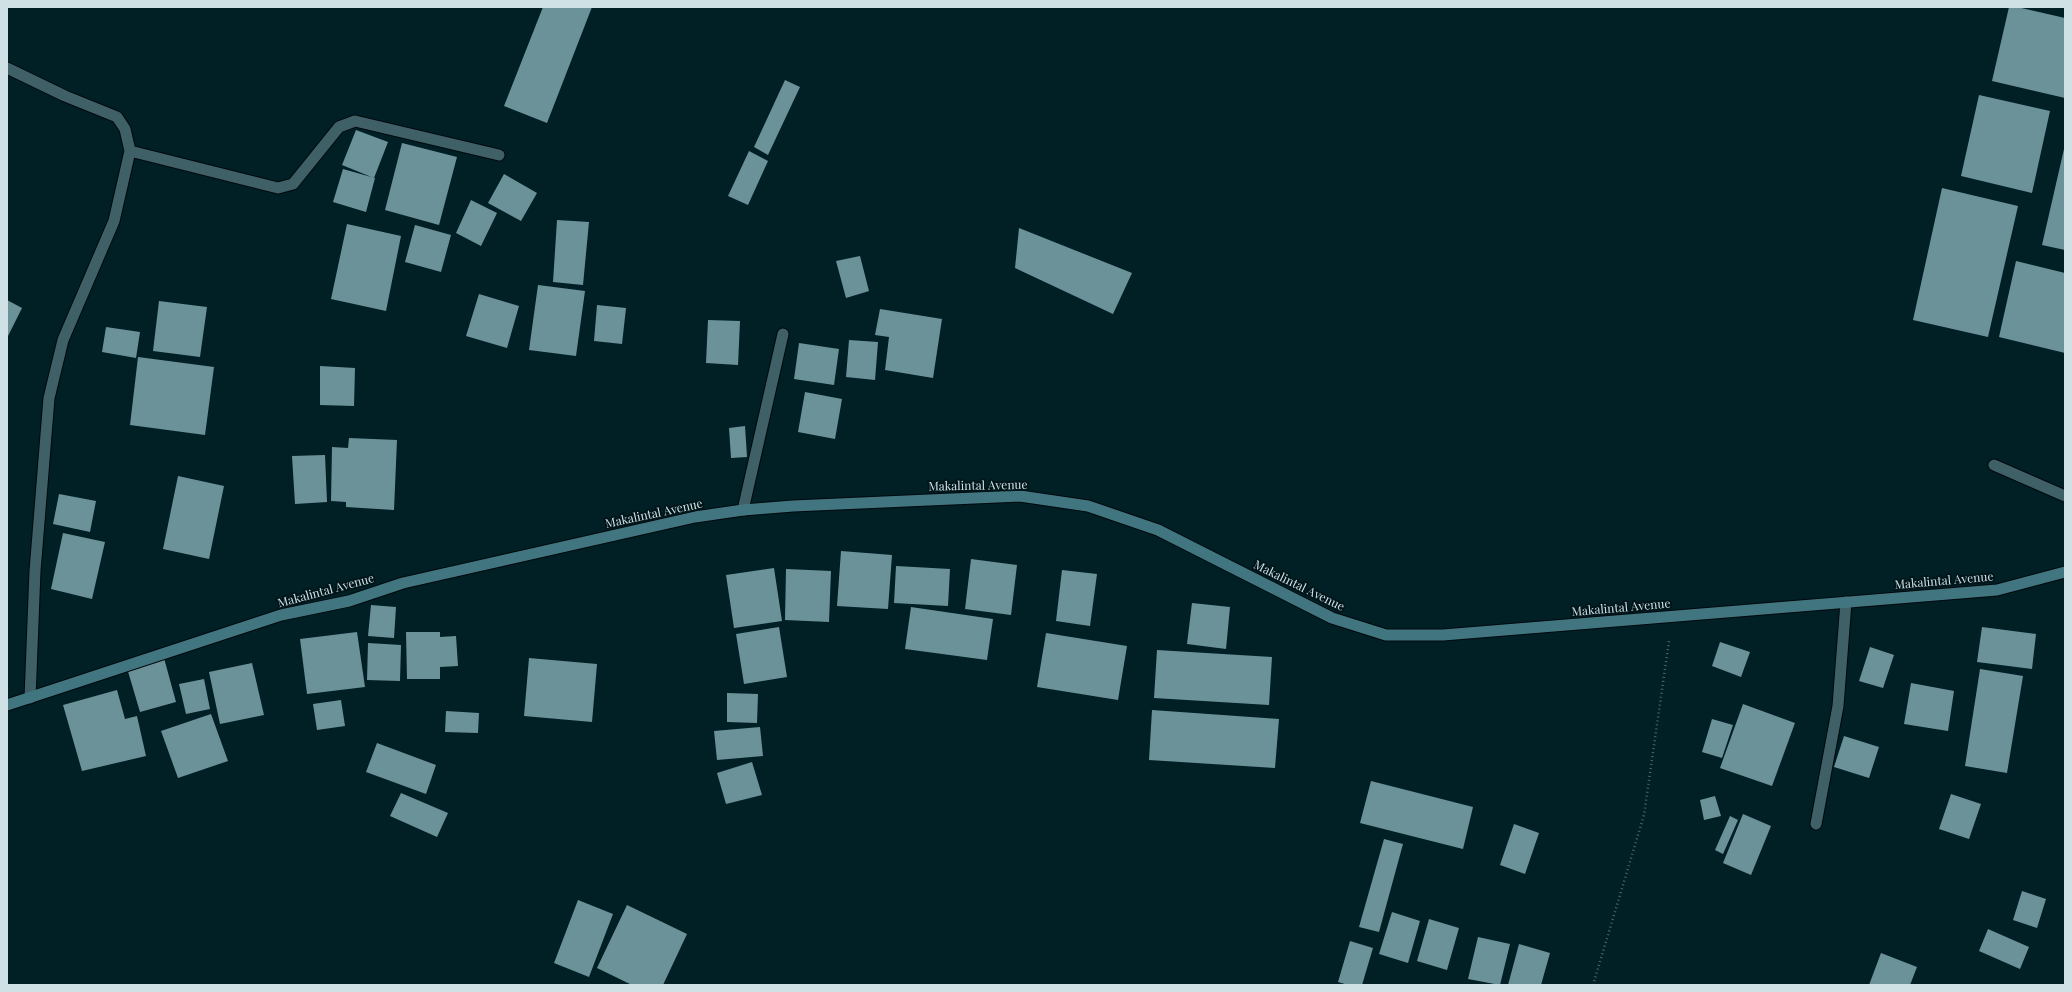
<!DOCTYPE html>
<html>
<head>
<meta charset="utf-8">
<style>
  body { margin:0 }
  #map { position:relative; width:2072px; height:992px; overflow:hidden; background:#002026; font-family:"Playfair Display",serif }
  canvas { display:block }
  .frame { position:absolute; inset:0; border:8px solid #d0e1e5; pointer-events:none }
</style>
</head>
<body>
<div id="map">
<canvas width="2072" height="992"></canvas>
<div class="frame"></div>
</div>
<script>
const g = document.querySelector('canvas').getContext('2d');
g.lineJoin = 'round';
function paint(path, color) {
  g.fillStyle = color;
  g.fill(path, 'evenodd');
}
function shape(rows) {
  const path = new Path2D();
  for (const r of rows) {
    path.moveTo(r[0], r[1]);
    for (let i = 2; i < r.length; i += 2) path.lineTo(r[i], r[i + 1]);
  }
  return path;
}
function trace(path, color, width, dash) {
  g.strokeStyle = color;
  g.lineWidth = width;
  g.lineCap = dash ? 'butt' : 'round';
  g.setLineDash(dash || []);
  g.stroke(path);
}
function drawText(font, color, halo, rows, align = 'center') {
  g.font = font + ' "Playfair Display",serif';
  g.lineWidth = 4;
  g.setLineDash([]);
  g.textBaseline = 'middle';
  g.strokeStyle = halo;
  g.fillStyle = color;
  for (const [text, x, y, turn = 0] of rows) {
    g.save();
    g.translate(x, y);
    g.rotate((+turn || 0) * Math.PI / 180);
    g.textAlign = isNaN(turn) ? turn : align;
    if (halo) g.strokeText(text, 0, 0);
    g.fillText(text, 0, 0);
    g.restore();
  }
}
paint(shape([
  [543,7,592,7,547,123,504,106],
  [2009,7,2017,7,2065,18,2065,98,1992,81],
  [785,80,800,87,768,155,754,147],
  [1979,95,2050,111,2032,193,1961,176],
  [356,130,388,142,374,178,342,165],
  [402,143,457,157,439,225,385,210],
  [2064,149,2065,149,2065,250,2042,245],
  [749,151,768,161,748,205,728,196],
  [343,169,375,178,366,212,333,202],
  [504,174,537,193,521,221,488,203],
  [1942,188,2018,206,1988,337,1913,320],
  [471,200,497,213,481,246,456,233],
  [557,220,589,222,583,285,553,282],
  [347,224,401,236,386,311,331,299],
  [415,225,451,235,441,272,405,262],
  [1019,228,1132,273,1113,314,1015,268],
  [860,256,869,291,846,298,836,261],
  [2016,261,2065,273,2065,353,1999,337],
  [538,285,585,291,576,356,529,350],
  [479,294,519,306,507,348,466,336],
  [7,300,22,308,7,338],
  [159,301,207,307,200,357,153,351],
  [597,305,626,308,622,344,594,341],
  [880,309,942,319,933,378,885,370,889,337,875,335],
  [708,320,740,321,738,365,706,363],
  [106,327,140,332,136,358,102,352],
  [849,340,878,342,875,380,846,377],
  [799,343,839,349,834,385,794,379],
  [138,357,214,367,205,435,130,425],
  [320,366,355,368,354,406,320,405],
  [805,392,842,399,835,439,798,432],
  [745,426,747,457,731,458,729,428],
  [349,438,397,440,394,510,346,507,346,502,331,501,332,447,348,448],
  [325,455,327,502,295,504,292,456],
  [178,476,224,486,209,559,163,549],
  [59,494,96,501,90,532,53,524],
  [63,533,105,542,92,599,51,589],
  [841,551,892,555,888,609,837,606],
  [971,559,1017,565,1011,615,965,609],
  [896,566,950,569,948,606,894,603],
  [774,568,782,621,734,628,726,575],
  [786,569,831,571,829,622,785,620],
  [1062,570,1097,574,1090,626,1056,621],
  [1192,603,1230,607,1226,649,1187,644],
  [371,605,396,607,394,638,368,636],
  [911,607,993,619,987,660,905,649],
  [779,627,787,677,744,684,736,634],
  [1982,627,2036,634,2032,669,1977,662],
  [357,632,365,687,307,694,300,639],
  [406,632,440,632,440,637,456,636,458,666,440,667,440,679,407,679],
  [1046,633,1127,646,1118,700,1037,687],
  [1720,642,1750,652,1741,677,1712,666],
  [368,643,401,645,400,681,367,680],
  [1870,647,1894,655,1883,688,1859,681],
  [1157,650,1272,657,1269,705,1154,698],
  [164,658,176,702,140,712,127,668],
  [529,658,597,664,592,722,524,716],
  [252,663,264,715,220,724,209,672],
  [1980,669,2023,676,2007,773,1965,766],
  [204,679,210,709,186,714,179,684],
  [1911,683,1954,691,1948,731,1904,724],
  [117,690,125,719,137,716,146,756,82,771,63,705],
  [727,693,758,694,757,723,727,722],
  [341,700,345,726,317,730,313,704],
  [1743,704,1795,723,1772,786,1720,768],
  [1152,710,1279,719,1275,768,1149,760],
  [446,711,479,713,478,733,445,732],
  [211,714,228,761,178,778,161,731],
  [1712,719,1733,725,1722,758,1702,752],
  [760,727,763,756,717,760,714,731],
  [1844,736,1879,747,1869,778,1834,767],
  [377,743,436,765,426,794,366,772],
  [752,762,762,795,726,804,717,773],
  [1371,781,1473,807,1463,849,1360,823],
  [401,793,448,813,437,837,390,816],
  [1951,794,1981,804,1969,839,1939,829],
  [1715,796,1721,816,1704,820,1700,800],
  [1743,814,1771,826,1751,875,1723,863],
  [1730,816,1738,820,1723,854,1715,850],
  [1514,824,1539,833,1525,874,1500,865],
  [1384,839,1403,844,1379,932,1359,927],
  [2022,891,2046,899,2037,928,2013,920],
  [578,900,613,914,589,977,554,963],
  [627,905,687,934,663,985,632,985,597,968],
  [1392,912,1420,921,1408,963,1379,954],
  [1429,919,1459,928,1447,970,1417,961],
  [1988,929,2029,947,2020,969,1979,951],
  [1478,937,1510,944,1500,985,1468,979],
  [1350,941,1373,948,1362,985,1348,985,1338,982],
  [1519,944,1550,953,1541,985,1508,985],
  [1881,953,1917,967,1910,985,1869,985]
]), '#6c9299');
const service = shape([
  [1994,465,2065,496]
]);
const minor = shape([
  [7,68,65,96,117,117,125,129,130,151,114,221,63,340,49,398,35,571,30,698],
  [130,151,278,188,293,184,339,127,355,121,499,155],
  [743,510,783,334],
  [1816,824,1838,706,1846,602]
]);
const secondary = shape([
  [7,705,281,615,349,601,403,583,695,517,743,510,793,506,1020,496,1088,506,1158,530,1332,618,1386,635,1443,635,1997,590,2065,572]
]);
trace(service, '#00090d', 13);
trace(minor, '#00090d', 13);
trace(secondary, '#00090d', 13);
trace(shape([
  [1593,985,1644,815,1669,641]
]), '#4c676c', 2.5, [1, 3]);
trace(service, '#406067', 11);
trace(minor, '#406067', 11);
trace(secondary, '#417680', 11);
drawText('12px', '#d0e1e5', '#00161b', [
  ["Makalintal Avenue",978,486,-1],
  ["Makalintal Avenue",654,514,-12],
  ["Makalintal Avenue",1944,581,-5],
  ["Makalintal Avenue",1299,586,26],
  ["Makalintal Avenue",326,591,-15],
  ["Makalintal Avenue",1621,608,-5]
]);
</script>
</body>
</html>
